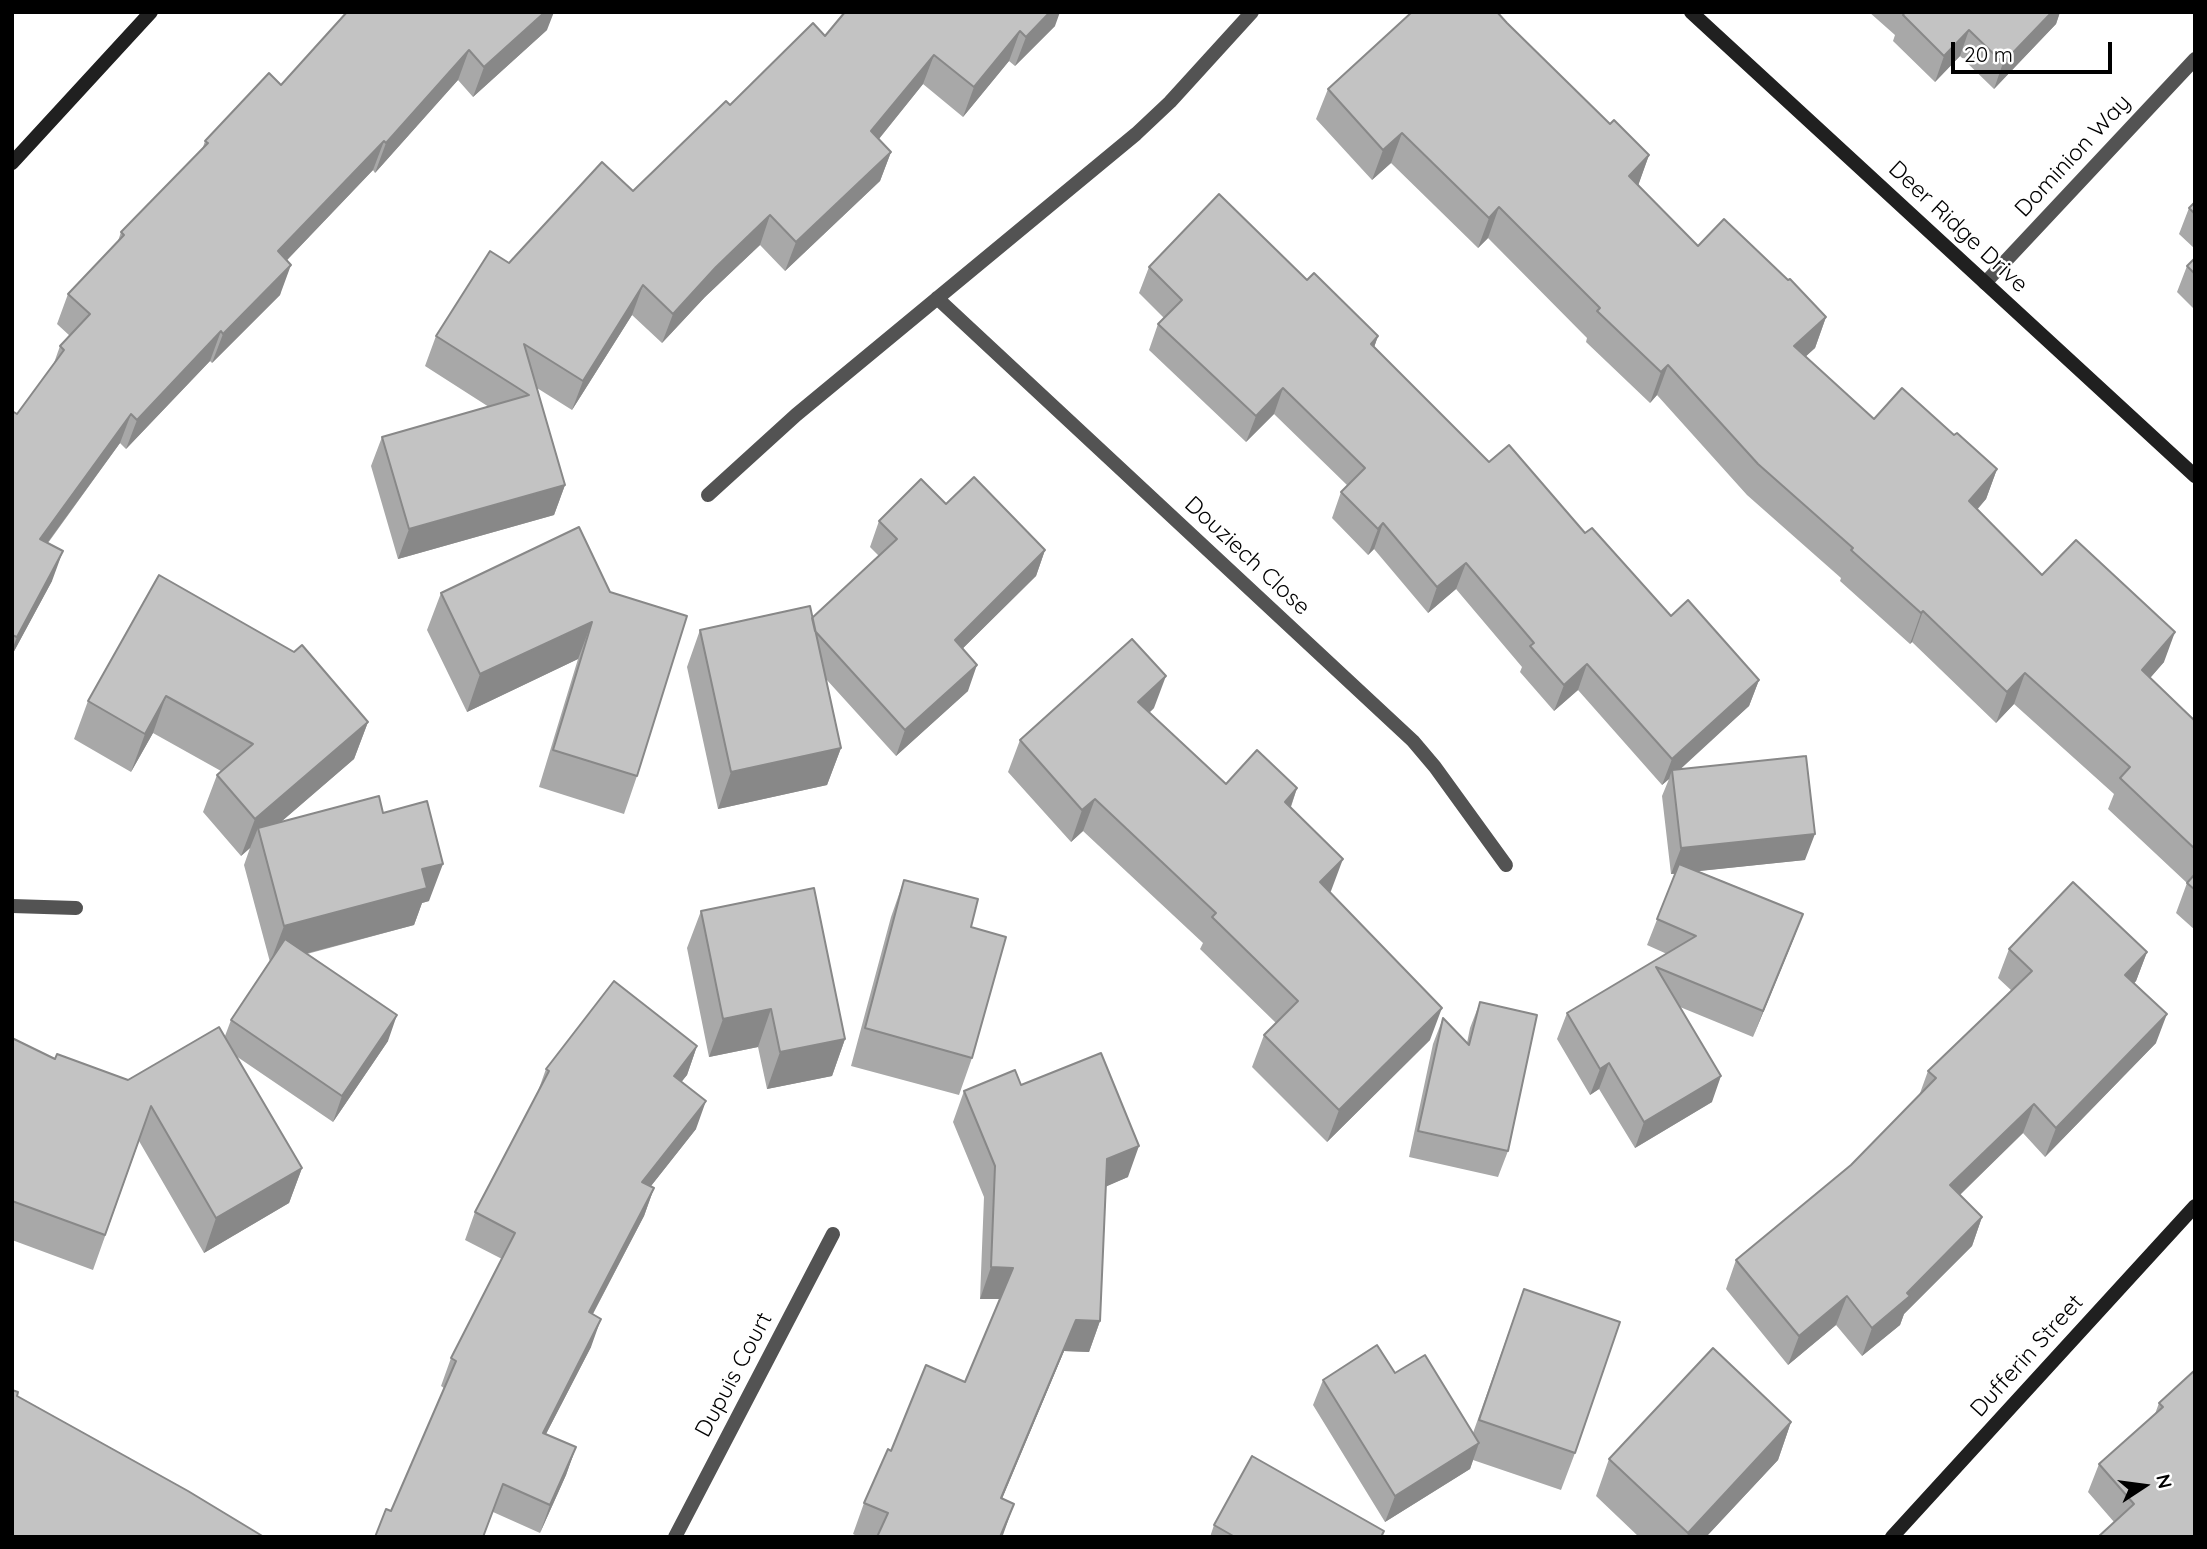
<!DOCTYPE html>
<html>
<head>
<meta charset="utf-8">
<style>
  body { margin:0 }
  #map { position:relative; width:2207px; height:1549px; overflow:hidden; background:#fff; font-family:Quicksand,sans-serif }
  canvas { display:block }
  .frame { position:absolute; inset:0; border:14px solid #000; pointer-events:none }
  .north { position:absolute; left:2109px; top:1451px; width:70px; height:70px; -webkit-text-stroke:5px #fff; paint-order:stroke; rotate:77deg; font-size:19px; font-weight:700; line-height:28px; text-align:center; color:#000 }
  .north::after { content:''; display:block; margin:auto; width:24px; height:32px; background:#000; clip-path:polygon(50% 0,100% 100%,50% 72%,0 100%) }
  .scale { position:absolute; left:1951px; top:42px; width:161px; height:32px; box-sizing:border-box; border:4px solid #000; border-top:0; padding-left:9px; font-size:21px; line-height:24px; white-space:nowrap; color:#000; -webkit-text-stroke:5px #fff; paint-order:stroke }
</style>
</head>
<body>
<div id="map">
<canvas width="2207" height="1549"></canvas>
<div class="frame"></div>
<div class="north">N</div>
<div class="scale">20 m</div>
</div>
<script>
const g = document.querySelector('canvas').getContext('2d');
g.lineJoin = 'round';
function shape(rows) {
  const path = new Path2D();
  for (const r of rows) {
    path.moveTo(r[0], r[1]);
    for (let i = 2; i < r.length; i += 2) path.lineTo(r[i], r[i + 1]);
  }
  return path;
}
function trace(path, color, width, dash) {
  g.strokeStyle = color;
  g.lineWidth = width;
  g.lineCap = dash ? 'butt' : 'round';
  g.setLineDash(dash || []);
  g.stroke(path);
}
function paint(path, color) {
  g.fillStyle = color;
  g.fill(path, 'evenodd');
}
function drawText(font, color, halo, rows, align = 'center') {
  g.font = font + ' Quicksand,sans-serif';
  g.lineWidth = 5;
  g.setLineDash([]);
  g.textBaseline = 'middle';
  g.strokeStyle = halo;
  g.fillStyle = color;
  for (const [text, x, y, turn = 0] of rows) {
    g.save();
    g.translate(x, y);
    g.rotate((+turn || 0) * Math.PI / 180);
    g.textAlign = isNaN(turn) ? turn : align;
    if (halo) g.strokeText(text, 0, 0);
    g.fillText(text, 0, 0);
    g.restore();
  }
}
trace(shape([
  [1985,283,2195,59],
  [937,298,1413,741,1435,767,1506,865],
  [708,495,796,415,1136,134,1170,102,1252,12],
  [12,906,76,908],
  [675,1537,833,1234]
]), '#535353', 14);
trace(shape([
  [1691,12,2195,476],
  [12,163,151,12],
  [1892,1537,2195,1206]
]), '#202020', 14);
paint(shape([
  [1869,12,2060,12,2056,24,1994,89,1960,56,1935,82,1893,41,1895,35],
  [1507,23,1610,124,1649,155,1638,185,1698,246,1826,317,1815,348,1805,357,1874,419,1954,435,1997,469,1986,499,1977,510,2042,575,2164,662,2150,678,2195,721,2195,930,2176,913,2187,883,2108,809,2114,794,2014,704,1996,723,1912,642,1910,644,1840,581,1841,578,1747,495,1657,395,1650,403,1586,342,1587,338,1488,238,1478,248,1391,163,1372,180,1316,119,1328,89],
  [1055,26,1015,66,1009,61,963,117,923,84,879,139,891,152,880,181,785,271,760,245,705,297,662,343,632,315,572,410,537,388,565,485,554,515,398,559,371,466,382,437,489,407,425,366,436,336,509,263,633,191,730,105,825,36],
  [547,30,473,97,458,80,375,173,373,170,287,260,280,295,212,363,210,361,126,449,120,443,48,543,52,581,12,655,12,411,17,414,54,363,60,346,70,336,57,324,68,294,118,241,121,232,202,150,205,141,281,85],
  [2195,202,2195,249,2179,234,2189,208],
  [2195,258,2195,310,2177,292,2187,266],
  [1149,267,1307,280,1378,336,1374,347,1489,462,1585,533,1671,616,1759,680,1749,706,1679,769,1805,860,1698,871,1803,914,1793,940,1753,1037,1680,1007,1712,1102,1635,1148,1599,1089,1590,1095,1557,1039,1567,1013,1667,954,1647,945,1675,874,1671,874,1662,796,1669,779,1662,785,1578,690,1554,711,1520,672,1522,667,1456,589,1428,613,1374,549,1368,555,1332,518,1341,492,1348,486,1274,414,1246,442,1149,350,1158,324,1164,318,1139,293],
  [946,504,1045,550,1036,576,962,649,968,691,896,756,826,679,841,748,827,785,718,809,687,667,700,630,812,618,879,556,870,547,879,521],
  [579,527,637,776,624,814,539,787,578,659,467,712,427,630,441,593],
  [159,575,368,722,354,759,281,822,383,813,429,901,422,903,414,925,307,954,388,1041,333,1122,236,1056,302,1168,289,1203,204,1253,139,1141,93,1270,12,1240,12,1038,55,1059,128,1080,225,1036,231,1020,270,962,244,865,250,848,241,856,203,812,217,775,221,771,153,733,131,772,74,739,88,701],
  [1154,708,1149,713,1226,784,1297,788,1291,807,1331,891,1330,892,1430,1040,1327,1142,1252,1067,1264,1035,1276,1023,1200,949,1203,943,1083,831,1071,842,1008,772,1020,740],
  [904,880,971,927,972,1058,959,1095,851,1066,891,917],
  [701,911,845,1039,832,1076,767,1089,758,1047,709,1057,687,948],
  [2009,949,2147,952,2136,981,2134,983,2156,1043,2045,1157,2023,1133,1960,1195,1982,1217,1972,1246,1904,1314,1900,1325,1862,1356,1836,1325,1788,1365,1726,1289,1736,1260,1851,1165,1919,1096,1928,1071,2012,991,1998,978],
  [1480,1002,1508,1151,1498,1177,1409,1157,1433,1044,1443,1018,1467,1043,1470,1028],
  [697,1046,687,1075,681,1082,696,1129,651,1186,654,1188,644,1216,593,1314,591,1347,546,1434,576,1447,566,1475,540,1533,493,1512,391,1511,444,1388,441,1386,451,1358,502,1259,465,1240,475,1212,537,1094,546,1069],
  [1021,1085,1128,1177,1106,1186,1100,1321,1089,1352,1064,1351,1002,1499,1002,1537,859,1537,853,1534,864,1503,891,1451,965,1382,1000,1299,980,1299,984,1197,953,1122,964,1091],
  [1524,1289,1575,1453,1561,1490,1473,1460,1470,1469,1385,1522,1313,1405,1323,1380,1395,1373,1473,1433],
  [2195,1370,2195,1537,2114,1522,2088,1492,2099,1464,2155,1414,2159,1403],
  [1791,1422,1778,1460,1706,1537,1639,1537,1596,1496,1609,1459],
  [1214,1525,1382,1537,1210,1537]
]), '#a8a8a8');
paint(shape([
  [545,12,554,12,547,30,473,97,484,67],
  [1050,12,1060,12,1055,26,1015,66,1026,37],
  [2052,12,2060,12,2056,24,1994,89,2003,63],
  [1969,30,1960,56,1935,82,1944,56],
  [1020,31,1009,61,963,117,974,87],
  [469,50,458,80,375,173,386,143],
  [934,55,923,84,861,161,871,131],
  [1402,133,1391,163,1372,180,1383,150],
  [384,141,373,170,267,281,278,251],
  [891,152,880,181,785,271,796,242],
  [1649,155,1638,186,1629,176],
  [1499,207,1488,238,1478,248,1489,218],
  [770,215,760,245,705,297,662,343,673,314,716,267],
  [291,265,280,295,212,363,223,334],
  [643,285,632,315,572,410,583,381],
  [1826,317,1815,348,1783,377,1794,346],
  [221,331,210,361,126,449,137,420],
  [1378,336,1369,362,1371,344],
  [1668,365,1657,395,1650,403,1661,372],
  [1283,388,1274,414,1246,442,1256,416],
  [131,414,120,443,29,568,40,539],
  [1997,469,1986,499,1957,532,1969,501],
  [565,485,554,515,398,559,409,529],
  [1383,523,1374,549,1368,555,1378,529],
  [1045,550,1036,576,945,666,955,640],
  [63,551,52,581,12,655,12,650,17,637],
  [1466,563,1456,589,1428,613,1437,587],
  [1923,611,1912,642,1910,644,1921,613],
  [592,622,578,659,467,712,480,674],
  [2175,632,2164,662,2131,700,2142,670],
  [1587,664,1578,690,1554,711,1564,685],
  [977,665,968,691,896,756,905,730],
  [2025,673,2014,704,1996,723,2007,692],
  [1166,676,1154,708,1126,734,1138,702],
  [1759,680,1749,706,1673,776,1672,770,1669,779,1662,785,1672,759],
  [166,696,153,733,131,772,145,734],
  [368,722,354,759,261,839,258,828,250,848,241,856,255,819],
  [841,748,827,785,718,809,731,772],
  [1297,788,1286,820,1285,802],
  [1095,799,1083,831,1071,842,1082,810],
  [1815,834,1805,860,1671,874,1681,848],
  [1343,859,1331,891,1309,914,1320,882],
  [443,864,429,901,422,903,414,925,270,963,284,926,422,869],
  [1803,914,1793,940,1753,1037,1763,1011],
  [2147,952,2136,981,2115,1004,2125,975],
  [1442,1008,1430,1040,1327,1142,1339,1110],
  [771,1009,758,1047,709,1057,723,1019],
  [2167,1014,2156,1043,2045,1157,2056,1128],
  [397,1015,388,1041,333,1122,342,1096],
  [845,1039,832,1076,767,1089,780,1052],
  [697,1046,687,1075,664,1104,674,1076],
  [1609,1063,1599,1089,1590,1095,1600,1069],
  [1721,1076,1712,1102,1635,1148,1644,1122],
  [706,1101,696,1129,632,1210,642,1182],
  [2034,1104,2023,1133,1940,1214,1950,1185],
  [1139,1146,1128,1177,1096,1191,1107,1159],
  [302,1168,289,1203,204,1253,216,1218],
  [654,1188,644,1216,579,1340,589,1312],
  [1982,1217,1972,1246,1904,1314,1900,1325,1862,1356,1872,1328],
  [991,1267,1013,1268,1001,1299,980,1299],
  [1847,1296,1836,1325,1788,1365,1799,1336],
  [601,1319,591,1347,532,1461,543,1433],
  [1076,1320,1100,1321,1089,1352,1064,1351,989,1529,1001,1498],
  [1791,1422,1778,1460,1706,1537,1687,1537,1688,1533],
  [1479,1443,1470,1469,1385,1522,1395,1496],
  [576,1447,566,1475,540,1533,550,1505],
  [1014,1504,1003,1535,1002,1537,1000,1537]
]), '#888');
const building = shape([
  [347,12,545,12,484,67,469,50,386,143,384,141,278,251,291,265,223,334,221,331,137,420,131,414,40,539,63,551,17,637,12,635,12,411,17,414,64,350,60,346,90,314,68,294,124,235,121,232,208,143,205,141,269,73,281,85,347,12],
  [845,12,1050,12,1026,37,1020,31,974,87,934,55,871,131,891,152,796,242,770,215,716,267,673,314,643,285,583,381,524,344,565,485,409,529,382,437,529,395,436,336,490,251,509,263,602,162,633,191,726,101,730,105,813,23,825,36,845,12],
  [1412,12,1497,12,1507,23,1610,124,1614,120,1649,155,1629,176,1698,246,1724,219,1788,280,1790,279,1826,317,1794,346,1874,419,1902,388,1954,435,1957,433,1997,469,1969,501,2042,575,2076,540,2175,632,2142,670,2195,721,2195,849,2120,778,2130,767,2025,673,2007,692,1923,611,1921,613,1851,550,1853,548,1758,464,1668,365,1661,372,1597,311,1600,308,1499,207,1489,218,1402,133,1383,150,1328,89,1412,12],
  [1905,12,2052,12,2003,63,1969,30,1944,56,1903,15,1905,12],
  [1219,194,1307,280,1314,273,1378,336,1371,344,1489,462,1509,445,1585,533,1592,528,1671,616,1688,600,1759,680,1672,759,1587,664,1564,685,1530,646,1534,643,1466,563,1437,587,1383,523,1378,529,1341,492,1365,468,1283,388,1256,416,1158,324,1182,300,1149,267,1219,194],
  [2195,202,2195,214,2189,208,2195,202],
  [2195,258,2195,274,2187,266,2195,258],
  [974,477,1045,550,955,640,977,665,905,730,815,631,812,618,897,539,879,521,921,479,946,504,974,477],
  [579,527,610,592,687,616,637,776,553,750,592,622,480,674,441,593,579,527],
  [159,575,294,652,302,645,368,722,255,819,217,775,253,744,166,696,145,734,88,701,159,575],
  [810,606,841,748,731,772,700,630,810,606],
  [1132,639,1166,676,1138,702,1226,784,1257,750,1297,788,1285,802,1343,859,1320,882,1442,1008,1339,1110,1264,1035,1298,1001,1212,917,1216,913,1095,799,1082,810,1020,740,1132,639],
  [1806,756,1815,834,1681,848,1672,770,1806,756],
  [379,796,383,813,427,801,443,864,422,869,427,888,284,926,258,828,379,796],
  [1679,864,1803,914,1763,1011,1656,967,1721,1076,1644,1122,1609,1063,1600,1069,1567,1013,1696,936,1657,919,1679,864],
  [2195,874,2195,890,2187,883,2195,874],
  [904,880,978,899,971,927,1006,937,972,1058,865,1028,904,880],
  [2073,882,2147,952,2125,975,2167,1014,2056,1128,2034,1104,1950,1185,1982,1217,1907,1293,1910,1296,1872,1328,1847,1296,1799,1336,1736,1260,1851,1165,1936,1078,1928,1071,2032,971,2009,949,2073,882],
  [814,888,845,1039,780,1052,771,1009,723,1019,701,911,814,888],
  [285,939,397,1015,342,1096,231,1020,285,939],
  [614,981,697,1046,674,1076,706,1101,642,1182,654,1188,589,1312,601,1319,543,1433,576,1447,550,1505,503,1484,483,1537,375,1537,386,1509,391,1511,456,1361,451,1358,515,1233,475,1212,549,1071,546,1069,614,981],
  [1480,1002,1537,1015,1508,1151,1418,1131,1443,1018,1469,1045,1480,1002],
  [219,1027,302,1168,216,1218,151,1106,105,1235,12,1201,12,1038,55,1059,57,1054,128,1080,219,1027],
  [1101,1053,1139,1146,1107,1159,1100,1321,1076,1320,1001,1498,1014,1504,1000,1537,877,1537,888,1513,864,1503,888,1449,891,1451,926,1365,965,1382,1013,1268,991,1267,995,1166,964,1091,1015,1070,1021,1085,1101,1053],
  [1524,1289,1620,1322,1575,1453,1479,1420,1524,1289],
  [1377,1345,1395,1373,1425,1355,1479,1443,1395,1496,1323,1380,1377,1345],
  [1713,1348,1791,1422,1688,1533,1609,1459,1713,1348],
  [2195,1370,2195,1537,2098,1537,2134,1504,2099,1464,2163,1407,2159,1403,2195,1370],
  [12,1390,18,1392,17,1396,188,1491,264,1537,12,1537,12,1390],
  [1252,1456,1384,1531,1381,1537,1235,1537,1214,1525,1252,1456]
]);
paint(building, '#c3c3c3');
trace(building, '#888', 2);
drawText('23px', '#000', '#fff', [
  ["Dominion Way",2073,156,-47],
  ["Deer Ridge Drive",1958,227,43],
  ["Douziech Close",1247,556,43],
  ["Dufferin Street",2027,1356,-48],
  ["Dupuis Court",734,1375,-62]
]);
</script>
</body>
</html>
